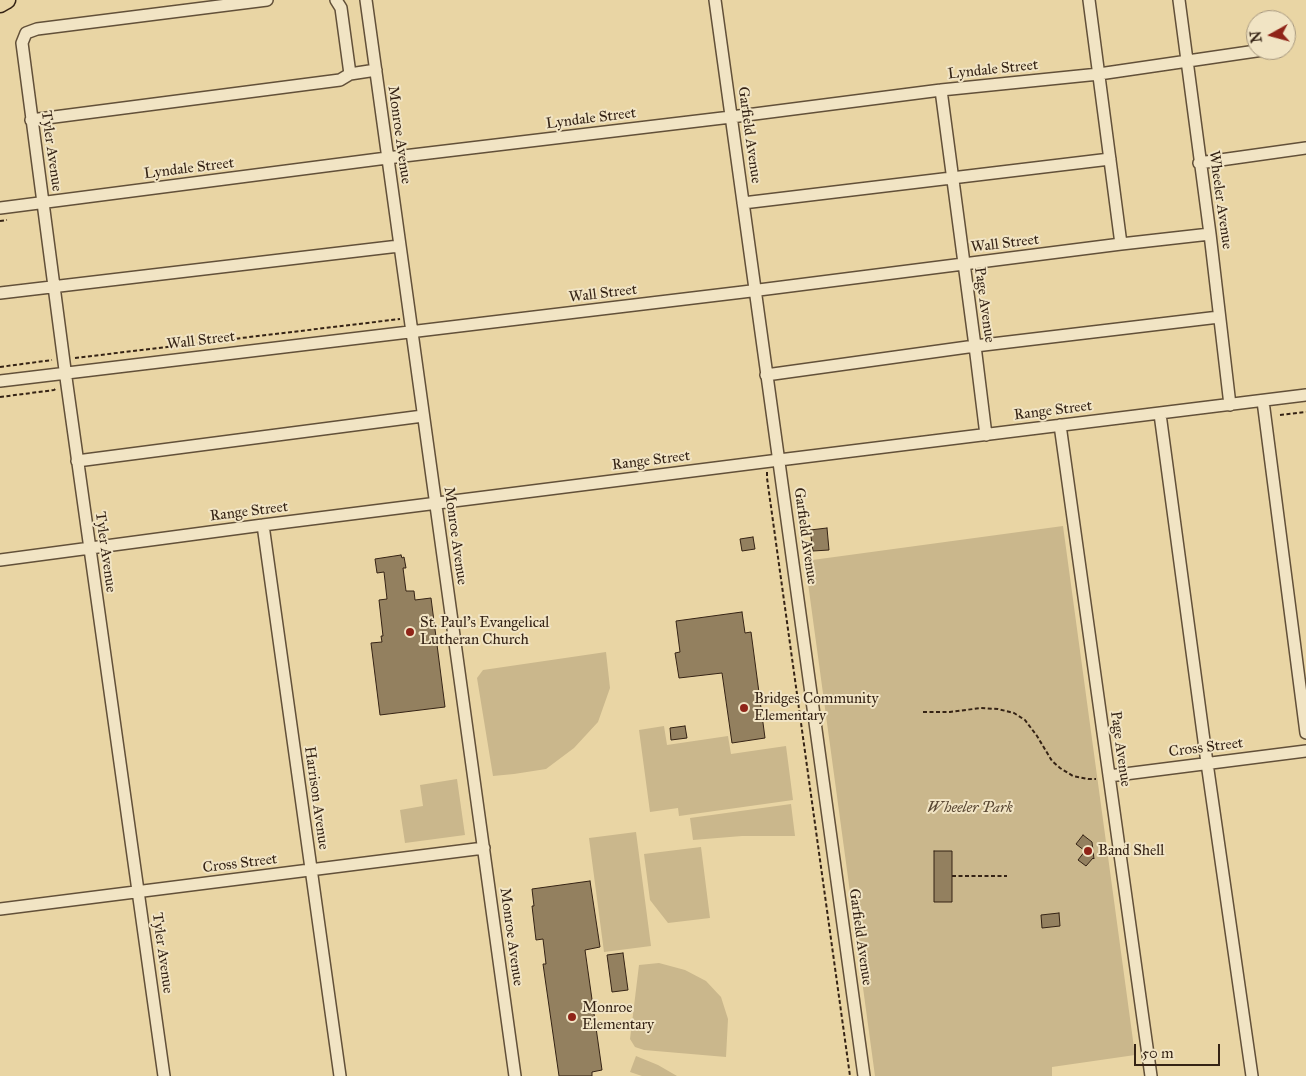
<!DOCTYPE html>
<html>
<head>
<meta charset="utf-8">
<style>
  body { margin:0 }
  #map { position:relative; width:1306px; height:1076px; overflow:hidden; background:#e9d5a4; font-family:"IM FELL Great Primer",serif }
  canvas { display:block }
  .north { position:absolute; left:1246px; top:10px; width:50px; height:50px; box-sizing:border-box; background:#f1e4c4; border:1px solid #a6977e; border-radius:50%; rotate:263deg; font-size:14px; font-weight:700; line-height:20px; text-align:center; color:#352315 }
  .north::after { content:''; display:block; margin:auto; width:18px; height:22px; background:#8f2418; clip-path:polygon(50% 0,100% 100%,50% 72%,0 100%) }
  .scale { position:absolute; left:1134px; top:1044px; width:86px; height:22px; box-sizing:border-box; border:2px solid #352315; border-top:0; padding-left:6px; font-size:15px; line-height:18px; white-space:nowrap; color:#352315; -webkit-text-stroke:4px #f1e4c4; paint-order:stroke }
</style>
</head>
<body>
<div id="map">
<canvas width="1306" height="1076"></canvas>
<div class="north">N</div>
<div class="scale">50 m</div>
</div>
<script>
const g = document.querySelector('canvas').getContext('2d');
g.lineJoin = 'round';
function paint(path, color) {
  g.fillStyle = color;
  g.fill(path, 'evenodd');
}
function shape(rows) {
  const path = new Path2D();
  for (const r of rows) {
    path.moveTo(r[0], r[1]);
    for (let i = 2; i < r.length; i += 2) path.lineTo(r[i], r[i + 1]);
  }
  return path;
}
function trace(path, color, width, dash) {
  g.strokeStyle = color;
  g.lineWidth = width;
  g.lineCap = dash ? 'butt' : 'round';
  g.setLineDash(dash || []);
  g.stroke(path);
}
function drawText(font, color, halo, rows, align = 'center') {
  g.font = font + ' "IM FELL Great Primer",serif';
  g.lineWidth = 4;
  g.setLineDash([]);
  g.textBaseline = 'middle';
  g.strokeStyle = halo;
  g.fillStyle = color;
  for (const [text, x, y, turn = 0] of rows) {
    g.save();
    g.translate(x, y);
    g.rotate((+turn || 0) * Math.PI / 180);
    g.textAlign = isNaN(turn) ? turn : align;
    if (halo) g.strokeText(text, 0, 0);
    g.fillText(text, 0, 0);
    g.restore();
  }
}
paint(shape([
  [1063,526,1135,1055,1052,1067,1052,1076,875,1076,805,561],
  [606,652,610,688,598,722,574,748,546,769,514,774,493,776,477,678,483,670],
  [664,726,667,745,728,736,731,754,786,746,793,800,679,816,678,808,650,812,639,730],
  [457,779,465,835,405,843,400,810,423,806,420,785],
  [791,804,795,836,742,836,693,840,690,818],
  [636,832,651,946,604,952,589,838],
  [701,847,710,918,668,923,650,900,644,854],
  [659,963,685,970,706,981,721,997,728,1019,726,1057,644,1050,635,1047,630,1039,639,965],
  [636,1056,658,1065,677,1076,642,1076,630,1072]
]), '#cab78c');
const building = shape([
  [827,528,829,550,813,551,810,530,827,528],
  [753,537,755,549,742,551,740,539,753,537],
  [401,555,402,558,404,557,406,568,403,568,406,591,414,591,415,600,431,598,445,707,380,715,371,643,382,642,381,636,383,636,379,600,387,599,384,572,377,573,375,559,401,555],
  [742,612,745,633,751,632,765,738,732,743,722,673,679,678,675,653,680,652,676,621,742,612],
  [685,726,687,738,671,740,670,728,685,726],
  [1083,835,1092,842,1094,859,1093,858,1086,866,1078,860,1085,851,1076,844,1083,835],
  [934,851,952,851,952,902,934,902,934,851],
  [590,881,600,947,585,950,602,1070,592,1072,592,1076,559,1076,543,964,546,964,543,939,536,940,532,906,534,906,532,889,590,881],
  [1059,913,1060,926,1042,928,1041,915,1059,913],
  [623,953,628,990,612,992,607,955,623,953]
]);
paint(building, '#93805f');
trace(building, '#352315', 1);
const minor = shape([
  [336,0,341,8,350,74,376,70],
  [366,0,515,1076],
  [715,0,864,1076],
  [1089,0,1121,244],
  [1179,0,1210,234,1230,405],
  [941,90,975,346,986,435],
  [31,120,340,80,350,74],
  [1199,163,1306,148],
  [743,203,1110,159],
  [0,208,387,158,731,117,941,90,1099,74,1263,50],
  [0,293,399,246],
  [766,375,975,346,1219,317],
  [0,381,743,292,1121,244,1210,234],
  [1263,401,1306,733],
  [1160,414,1207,763,1252,1076],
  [1060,425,1151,1076],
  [77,461,423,416],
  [263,525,340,1076],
  [0,560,263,525,779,460,1306,395],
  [1109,776,1306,751],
  [0,909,484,848],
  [164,1076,67,385,22,43,26,33,37,29,267,0]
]);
const highway = shape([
  [0,4,7,0]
]);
trace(minor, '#625039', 14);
trace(highway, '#352315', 19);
trace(shape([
  [0,221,7,220],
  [75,358,400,319],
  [0,367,52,360],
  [0,397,54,390,57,388],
  [1280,415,1306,412],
  [767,472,767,478,850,1076],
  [923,712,950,712,981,708,998,709,1014,713,1025,720,1037,736,1052,761,1060,768,1073,776,1088,779,1096,779],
  [952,876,1007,876]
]), '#352315', 2, [4, 2.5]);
trace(minor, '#f1e4c4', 11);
trace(highway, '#e9d5a4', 16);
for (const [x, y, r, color] of [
  [410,632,5,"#8f2418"],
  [744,708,5,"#8f2418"],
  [1088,851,5,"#8f2418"],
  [572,1017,5,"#8f2418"]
]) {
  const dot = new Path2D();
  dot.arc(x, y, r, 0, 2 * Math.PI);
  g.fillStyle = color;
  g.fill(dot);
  trace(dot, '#f1e4c4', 2);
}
drawText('15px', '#352315', '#f1e4c4', [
  ["Lyndale Street",993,70,-6],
  ["Lyndale Street",591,119,-7],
  ["Monroe Avenue",399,135,82],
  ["Garfield Avenue",749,135,82],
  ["Tyler Avenue",51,151,82],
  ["Lyndale Street",189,169,-7],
  ["Wheeler Avenue",1220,200,82],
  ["Wall Street",1005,244,-7],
  ["Wall Street",603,294,-7],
  ["Page Avenue",984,305,82],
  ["Wall Street",201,341,-7],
  ["Range Street",1053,411,-7],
  ["Range Street",651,461,-7],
  ["Range Street",249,512,-7],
  ["Monroe Avenue",455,536,82],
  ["Garfield Avenue",805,536,82],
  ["Tyler Avenue",105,552,82],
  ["Cross Street",1206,748,-7],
  ["Page Avenue",1120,749,82],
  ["Harrison Avenue",316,798,82],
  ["Cross Street",240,864,-7],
  ["Monroe Avenue",511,937,82],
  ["Garfield Avenue",860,937,82],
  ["Tyler Avenue",162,953,82]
]);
drawText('15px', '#352315', '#f1e4c4', [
  ["St. Paul's Evangelical",420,623],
  ["Lutheran Church",420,640],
  ["Bridges Community",754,699],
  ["Elementary",754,716],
  ["Band Shell",1098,851],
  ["Monroe",582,1008],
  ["Elementary",582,1025]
], 'left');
drawText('italic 15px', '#5a4833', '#f1e4c4', [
  ["Wheeler Park",970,808]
]);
</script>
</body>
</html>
